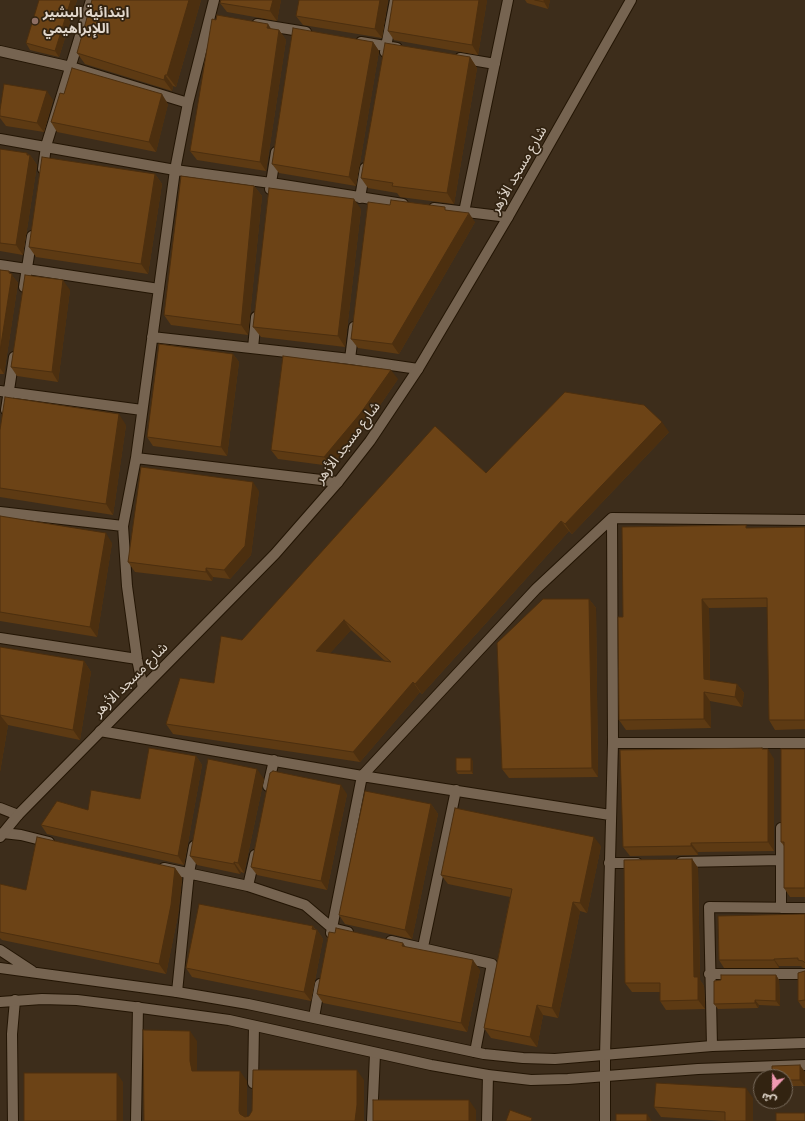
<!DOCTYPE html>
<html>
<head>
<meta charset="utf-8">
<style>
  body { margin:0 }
  #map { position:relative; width:805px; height:1121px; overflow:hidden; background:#3d2d1b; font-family:Manrope,"Noto Sans Arabic",sans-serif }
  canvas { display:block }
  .north { position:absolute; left:753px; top:1069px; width:40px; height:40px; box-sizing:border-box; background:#322311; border:1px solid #786b5c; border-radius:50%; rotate:202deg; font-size:11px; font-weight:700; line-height:16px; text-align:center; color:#e1d7cc }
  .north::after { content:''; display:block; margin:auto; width:14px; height:18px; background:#f19ab2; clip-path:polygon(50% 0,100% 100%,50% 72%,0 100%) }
</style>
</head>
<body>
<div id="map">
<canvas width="805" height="1121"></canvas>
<div class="north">ش</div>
</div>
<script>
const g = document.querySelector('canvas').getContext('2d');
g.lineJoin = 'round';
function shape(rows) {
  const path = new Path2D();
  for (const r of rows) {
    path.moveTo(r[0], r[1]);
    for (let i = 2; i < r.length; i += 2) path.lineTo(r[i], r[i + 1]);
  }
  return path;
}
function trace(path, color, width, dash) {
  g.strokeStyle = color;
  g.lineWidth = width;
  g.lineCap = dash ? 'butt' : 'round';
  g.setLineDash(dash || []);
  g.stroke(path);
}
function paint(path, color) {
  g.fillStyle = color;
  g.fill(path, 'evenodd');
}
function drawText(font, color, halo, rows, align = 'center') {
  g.font = font + ' Manrope,"Noto Sans Arabic",sans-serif';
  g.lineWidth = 3.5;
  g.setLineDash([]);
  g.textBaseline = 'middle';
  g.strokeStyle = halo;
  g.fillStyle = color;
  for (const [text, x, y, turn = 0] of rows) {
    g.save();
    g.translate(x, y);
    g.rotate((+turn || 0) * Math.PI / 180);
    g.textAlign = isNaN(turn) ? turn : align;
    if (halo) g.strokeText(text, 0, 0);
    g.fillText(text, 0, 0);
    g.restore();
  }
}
const street = shape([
  [257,24,306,32],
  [361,42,397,48],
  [0,51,71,67,188,103],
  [385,52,395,0],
  [460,58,495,64],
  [0,139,175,170,271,183,403,204],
  [43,169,46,146,91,0],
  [270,189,276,152],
  [360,198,365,168],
  [434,208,508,217],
  [464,212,508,0],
  [0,265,159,289],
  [24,287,32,236],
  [152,337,350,359,418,369],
  [253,348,256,317],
  [350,359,354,327],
  [0,391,142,410],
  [6,410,14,357],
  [136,458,338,482],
  [0,512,123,526,127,586,137,659,143,688],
  [123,526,136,458,175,170,188,103,214,0],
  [0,638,137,659],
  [100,731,362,776,610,815],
  [613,743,805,743],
  [268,786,274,760],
  [0,808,18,815],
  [3,833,21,835,49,842],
  [681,862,781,860],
  [609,863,637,863],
  [164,868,248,886,305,905,332,928,331,933],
  [248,886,255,855],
  [781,908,781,828],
  [348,932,332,928,362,776,536,589,612,518,805,520],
  [391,941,492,964,475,1052],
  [423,947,456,790],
  [709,974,805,974],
  [177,992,189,873,194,846],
  [314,1017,320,984],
  [712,1046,709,907,805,908],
  [253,1083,254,1026],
  [13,1121,12,1034,15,1000],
  [136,1121,138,1007],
  [372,1121,375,1054],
  [487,1121,488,1075],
  [605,1121,605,1056,613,743,612,518]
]);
const secondary = shape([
  [0,837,18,815,275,554,338,482,370,441,418,369,508,217,631,0],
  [0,950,32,971],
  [0,968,177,992,248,1004,484,1054,523,1058,555,1059,712,1046,805,1043],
  [0,1002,42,999,77,1000,134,1007,229,1020,431,1065,488,1075,531,1080,568,1079,698,1069,805,1065]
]);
trace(street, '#231504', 12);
trace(secondary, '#231504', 12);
trace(street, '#766451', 10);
trace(secondary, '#766451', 10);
paint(shape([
  [39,0,77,0,59,57,30,50,26,43],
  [201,0,176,87,173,86,172,91,85,64,77,53],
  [221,0,281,0,277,21,227,12,220,3],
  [388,0,382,38,303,25,296,16],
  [487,0,478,55,394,40,388,31],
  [525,0,550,0,548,9,527,3],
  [271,29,279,30,286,40,266,171,197,160,190,151],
  [373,42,379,51,356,186,279,173,272,164],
  [470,57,477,68,454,204,400,197,397,193,368,188,361,178],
  [64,94,168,104,156,152,57,132,51,122],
  [53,100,44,132,6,126,0,118,0,110],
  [0,149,27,153,29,155,30,155,37,165,23,255,0,251],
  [155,174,162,184,148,274,36,257,29,247],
  [254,186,262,196,248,335,171,325,164,315],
  [390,205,447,210,475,222,399,354,358,348,351,339],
  [361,209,345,347,261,337,253,327],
  [0,270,11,274,18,283,4,374,0,374],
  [70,290,58,382,17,376,11,367],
  [233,354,239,362,227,456,153,446,147,437],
  [398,379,367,424,331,466,278,459,271,450],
  [126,425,113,515,0,497,0,430],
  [669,432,572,534,569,531,422,694,420,692,360,762,173,734,166,724,214,683,242,640,486,473],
  [351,630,386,662,330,653],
  [259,491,251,555,230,579,213,577,212,581,135,572,128,562],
  [0,516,112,543,97,637,0,621],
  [805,527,805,729,775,730,769,720,767,607,709,608,710,680,737,684,744,693,742,707,710,701,711,728,626,730,619,720,623,617,748,528],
  [589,599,596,608,598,777,509,778,502,769],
  [0,647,84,661,91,672,80,740,8,725,0,772],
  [762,748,774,759,774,851,698,852,698,855,630,856,623,847],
  [805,749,805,897,790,897,784,888,784,846,781,842],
  [196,756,202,765,184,865,47,834,41,825,88,810,140,799],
  [473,761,473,774,458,774,456,771],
  [264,779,244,873,241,872,240,874,197,865,190,856],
  [347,794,327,890,257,875,251,867],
  [431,804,438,814,412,939,345,924,339,915],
  [601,846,587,913,580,911,558,1018,543,1015,537,1047,491,1038,484,1028,510,897,448,884,441,875],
  [692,859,698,868,700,980,704,986,705,1009,666,1010,660,1001,660,992,632,992,625,983],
  [175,868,182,878,178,915,166,974,2,940,0,938,0,884,26,890],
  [805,914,805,968,803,968,801,966,779,966,779,968,724,968,719,960],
  [313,926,315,929,317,930,323,939,311,1001,192,977,186,968],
  [406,947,480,970,467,1032,323,1003,317,994],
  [805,971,805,1008,803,1008,798,1001],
  [776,975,779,980,780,1006,759,1005,758,1008,718,1009,714,1004,721,980],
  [805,1072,805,1086,785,1086,785,1077],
  [753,1098,725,1121,661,1117,654,1107]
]), '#5d3a13');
paint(shape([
  [71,0,77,0,59,57,55,51],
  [189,0,201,0,176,87,167,75],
  [273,0,281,0,277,21,270,11],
  [380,0,388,0,382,38,375,29],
  [479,0,487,0,478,55,472,45],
  [544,0,550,0,548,9,544,2],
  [268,24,274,33,267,28],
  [279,30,286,40,266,171,260,162],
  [373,42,379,51,356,186,349,177],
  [470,57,477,68,454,204,447,193],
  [165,75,173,86,172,91,164,80],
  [47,91,53,100,44,132,37,123],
  [162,94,168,104,156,152,149,142],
  [27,153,30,157,30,155,37,165,23,255,16,245],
  [155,174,162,184,148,274,141,264],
  [254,186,262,196,248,335,241,325],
  [354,199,361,209,345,347,338,336],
  [469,213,475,222,399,354,392,344],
  [9,271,18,283,4,374,0,368,0,351],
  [63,280,70,290,58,382,52,372],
  [233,354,239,362,227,456,221,447],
  [391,370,398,379,367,424,331,466,324,457],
  [119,414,126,425,113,515,106,504],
  [662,422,669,432,572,534,565,524],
  [253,482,259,491,251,555,230,579,224,570],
  [561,521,569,531,422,694,415,684],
  [106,533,112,543,97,637,90,627],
  [206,568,213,577,212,581,206,572],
  [589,599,596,608,598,777,592,768],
  [702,599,709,608,710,688,704,679],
  [344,620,351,630,323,661,316,651],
  [84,661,91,672,80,740,73,730],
  [413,682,420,692,360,762,353,752],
  [737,684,744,693,742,707,735,697],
  [704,692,710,701,711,728,704,719],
  [0,715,8,725,0,772],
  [762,748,768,757,768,749,774,759,774,851,768,842],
  [196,756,202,765,184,865,178,856],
  [471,758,473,761,473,774,471,771],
  [257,769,264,779,244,873,238,863],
  [341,785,347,794,327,890,321,881],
  [431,804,438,814,412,939,405,930],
  [594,837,601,846,587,913,580,903],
  [691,843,698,852,698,855,691,846],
  [692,859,698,868,700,980,704,986,705,1009,698,1000,694,977],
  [234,862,241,872,240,874,234,864],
  [175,868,182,878,178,915,166,974,159,964],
  [573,902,580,911,558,1018,552,1008],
  [313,926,316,932,317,930,323,939,311,1001,304,992],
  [403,943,409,952,402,946],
  [774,959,779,966,779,968,774,960],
  [473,960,480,970,467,1032,461,1023],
  [776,975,779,980,780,1006,776,1001],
  [755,1000,759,1005,758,1008,755,1003],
  [537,1005,543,1015,537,1047,530,1037],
  [190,1031,197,1041,197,1071,192,1071,190,1061],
  [800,1065,805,1072,805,1086,800,1080],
  [357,1070,364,1080,364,1121,355,1121],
  [240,1071,247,1081,247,1121,240,1114,239,1111],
  [117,1073,123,1082,123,1121,117,1121],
  [746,1088,753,1098,753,1121,746,1121],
  [469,1100,476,1110,476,1121,469,1121],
  [647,1114,652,1121,647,1121]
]), '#4c2f0f');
const building = shape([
  [39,0,71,0,55,51,26,43,39,0],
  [92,0,189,0,167,75,165,75,164,80,77,53,92,0],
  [221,0,273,0,270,11,220,3,221,0],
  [299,0,380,0,375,29,296,16,299,0],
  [393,0,479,0,472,45,388,31,393,0],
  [535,0,544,0,544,2,535,0],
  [217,15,268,24,267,28,279,30,260,162,190,151,212,19,216,20,217,15],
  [293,28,373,42,349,177,272,164,293,28],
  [385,43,470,57,447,193,392,186,393,183,361,178,385,43],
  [72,68,162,94,149,142,51,122,60,93,64,94,72,68],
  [4,84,47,91,37,123,0,116,0,110,4,84],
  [0,149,27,153,27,155,30,155,16,245,0,243,0,149],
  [42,157,155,174,141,264,29,247,42,157],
  [181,176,254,186,241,325,164,315,181,176],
  [269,188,354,199,338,336,253,327,269,188],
  [391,200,445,207,445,210,469,213,392,344,351,339,368,202,390,205,391,200],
  [0,270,9,271,9,273,12,274,0,351,0,270],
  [25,275,63,280,52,372,11,367,25,275],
  [159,344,233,354,221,447,147,437,159,344],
  [283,356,391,370,360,414,324,457,271,450,283,356],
  [565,392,644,405,662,422,565,524,561,521,415,684,413,682,353,752,166,724,180,678,214,683,221,636,242,640,435,426,486,473,565,392],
  [344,620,391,662,316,651,344,620],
  [5,397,119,414,106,504,0,488,0,430,5,397],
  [141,467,253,482,245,546,224,570,206,568,206,572,128,562,141,467],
  [0,516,106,533,90,627,0,612,0,516],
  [746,525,746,528,805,527,805,720,769,720,767,598,702,599,704,679,737,684,735,697,704,692,704,719,619,720,618,617,623,617,622,527,746,525],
  [543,599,589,599,592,768,502,769,497,643,543,599],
  [0,647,84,661,73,730,0,715,0,718,0,647],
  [149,748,196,756,178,856,41,825,57,801,88,810,91,790,140,799,149,748],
  [762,748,762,749,768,749,768,842,691,843,691,846,623,847,620,750,762,748],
  [781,749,805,749,805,888,784,888,784,842,781,842,781,749],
  [456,758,471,758,471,771,456,771,456,758],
  [208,759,257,769,238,863,234,862,234,864,190,856,208,759],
  [273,771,341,785,321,881,251,867,270,773,273,771],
  [365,791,431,804,405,930,339,915,365,791],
  [455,808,594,837,580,903,573,902,552,1008,537,1005,530,1037,484,1028,512,889,441,875,455,808],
  [37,837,175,868,171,905,159,964,0,932,0,884,26,890,37,837],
  [692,859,694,977,698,977,698,1000,660,1001,660,983,625,983,624,860,692,859],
  [199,904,313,926,312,929,317,930,304,992,186,968,199,904],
  [805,914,805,963,803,961,798,960,798,958,774,959,774,960,719,960,718,916,805,914],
  [336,928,403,943,402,946,473,960,461,1023,317,994,329,932,335,933,336,928],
  [805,971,805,1000,798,1001,798,973,805,971],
  [721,975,776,975,776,1001,755,1000,755,1003,714,1004,714,981,721,980,721,975],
  [143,1030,190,1031,190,1061,192,1071,240,1071,239,1111,240,1114,245,1117,249,1116,252,1111,253,1070,357,1070,357,1105,355,1121,144,1121,143,1030],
  [800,1065,800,1080,785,1080,785,1077,772,1077,772,1066,800,1065],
  [24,1073,117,1073,117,1121,24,1121,24,1073],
  [656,1083,746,1088,746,1121,725,1121,725,1112,654,1107,656,1083],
  [373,1100,469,1100,469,1121,373,1121,373,1100],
  [510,1110,532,1118,531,1121,506,1121,510,1110],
  [776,1113,805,1113,805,1121,776,1121,776,1113],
  [616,1114,647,1114,647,1121,616,1121,616,1114]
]);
paint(building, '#6c4316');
trace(building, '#4c2f0f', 1);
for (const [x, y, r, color] of [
  [35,21,4,"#8d6e63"]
]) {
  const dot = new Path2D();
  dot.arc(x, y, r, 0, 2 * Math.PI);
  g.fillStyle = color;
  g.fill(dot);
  trace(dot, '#322311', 1.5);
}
drawText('bold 14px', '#e1d7cc', '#322311', [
  ["ابتدائية البشير",43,13],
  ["اللإبراهيمي",43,29]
], 'left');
drawText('14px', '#e1d7cc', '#322311', [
  ["شارع مسجد الأزهر",519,170,-60],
  ["شارع مسجد الأزهر",348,443,-53],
  ["شارع مسجد الأزهر",131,680,-45]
]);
</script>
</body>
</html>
